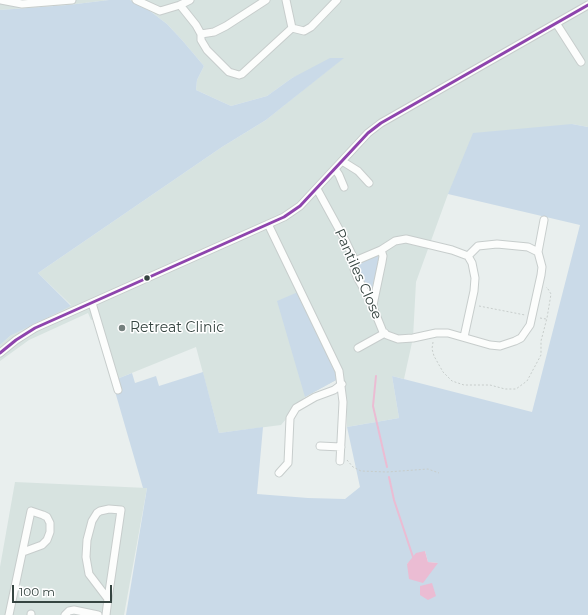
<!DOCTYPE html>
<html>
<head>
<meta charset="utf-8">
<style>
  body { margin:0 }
  #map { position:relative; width:588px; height:615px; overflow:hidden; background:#e9efee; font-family:Montserrat,sans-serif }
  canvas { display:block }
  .scale { position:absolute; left:12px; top:585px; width:100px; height:18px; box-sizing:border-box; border:2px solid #364541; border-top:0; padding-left:5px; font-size:12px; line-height:14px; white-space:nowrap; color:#364541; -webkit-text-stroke:3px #fff; paint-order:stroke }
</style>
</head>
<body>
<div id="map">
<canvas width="588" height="615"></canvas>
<div class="scale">100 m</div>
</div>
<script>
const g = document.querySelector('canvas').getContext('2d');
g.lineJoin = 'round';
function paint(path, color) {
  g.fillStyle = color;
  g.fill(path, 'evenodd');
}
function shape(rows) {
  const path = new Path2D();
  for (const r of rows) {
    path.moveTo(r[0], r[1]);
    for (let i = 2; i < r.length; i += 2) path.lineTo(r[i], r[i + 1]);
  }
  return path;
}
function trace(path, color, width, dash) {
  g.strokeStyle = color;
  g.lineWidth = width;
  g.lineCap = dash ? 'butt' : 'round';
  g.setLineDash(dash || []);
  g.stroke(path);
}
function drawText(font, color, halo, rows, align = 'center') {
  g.font = font + ' Montserrat,sans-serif';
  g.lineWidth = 3;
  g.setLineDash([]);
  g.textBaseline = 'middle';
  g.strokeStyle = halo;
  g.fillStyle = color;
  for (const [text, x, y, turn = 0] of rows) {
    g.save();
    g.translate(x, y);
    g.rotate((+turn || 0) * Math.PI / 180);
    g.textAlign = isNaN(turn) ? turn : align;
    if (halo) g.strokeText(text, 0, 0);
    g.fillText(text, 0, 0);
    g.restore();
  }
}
paint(shape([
  [0,0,109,0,68,5,0,10],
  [130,0,588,0,588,127,572,124,448,194,416,282,413,338,404,379,392,376,399,418,347,427,347,413,338,379,305,397,281,425,219,433,196,347,112,381,94,319,91,320,88,313,29,340,0,361,0,345,10,336,71,305,38,273,222,147,266,120,343,58,292,78,267,96,231,106,196,90,197,80,204,66,182,40,167,24,150,11],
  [15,482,147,488,124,615,0,615,0,567]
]), '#d7e3e0');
paint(shape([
  [109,0,130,0,150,11,167,24,182,40,204,66,197,80,196,90,231,106,267,96,292,78,330,58,344,58,266,120,222,147,38,273,71,306,10,336,0,345,0,10,68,5],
  [572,124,588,127,588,615,126,615,147,488,143,488,112,381,132,373,135,383,156,376,159,386,203,372,219,433,263,427,257,494,308,498,345,499,360,487,347,427,399,418,392,376,532,412,580,225,448,194,473,133],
  [425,551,428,562,438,563,407,564],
  [374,256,378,256,380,257,372,298,357,273,357,266],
  [298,292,338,379,305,397,277,301]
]), '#cadae8');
paint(shape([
  [425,551,428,562,438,563,423,583,409,579,407,564,416,553],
  [432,583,436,596,428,600,420,595,420,586]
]), '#ebbcd3');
trace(shape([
  [376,376,373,406,387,467],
  [389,477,394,500,413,557]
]), '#ebbcd3', 2);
const minor = shape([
  [1,0,22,4,72,0],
  [136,0,160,11,180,5,196,25,201,34,201,40,207,50,229,72,239,75,242,74,292,28,304,31,311,27,337,0],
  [286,0,292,28],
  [180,5,190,0],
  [556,23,581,62],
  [201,34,214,32,226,26,266,0],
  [342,161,358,171,369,183],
  [335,169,339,175,344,187],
  [317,189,346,242,355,261,354,269,357,277,370,300,383,332,387,335,398,339,413,338,436,333,448,333,490,345,500,346,515,341,521,338,530,325,541,275,542,267,538,252,528,247,497,244,478,246,468,256],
  [268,224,339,371,343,402,340,461],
  [538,252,544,220],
  [355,261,381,250,395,241,406,239,452,250,468,256,472,263,475,278,474,291,464,337],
  [92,303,118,390],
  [373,305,382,262,383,256,381,250],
  [358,348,385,333],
  [0,353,16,340,35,328,284,217,300,206,368,133,381,123,588,5],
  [320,446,341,447],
  [279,473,288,463,290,418,296,408,315,397,334,390,342,384],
  [9,615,31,511,43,515,47,517,50,523,50,532,47,540,42,545,23,552],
  [31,615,31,614],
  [65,615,69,611,74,610,98,615],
  [106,615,108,599,121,510,109,509,100,511,97,513,92,521,87,540,86,557,89,574,108,599]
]);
trace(minor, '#c7cdcc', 9);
trace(shape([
  [479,306,525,315],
  [540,318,546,319],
  [433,342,432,349,434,356,443,372,452,381,464,385,490,385,505,389,516,389,527,381,541,355,541,341,547,318,551,294,548,289,546,287],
  [347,460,353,467,361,471,387,472,428,469,439,473]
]), '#c7cdcb', 1, [2, 2]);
trace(minor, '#fcfdfc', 7);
trace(shape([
  [0,353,16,340,35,328,284,217,300,206,368,133,381,123,588,5]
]), '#8e44ad', 3);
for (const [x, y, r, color] of [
  [147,278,3.5,"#364541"],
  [122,328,4,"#75807e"]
]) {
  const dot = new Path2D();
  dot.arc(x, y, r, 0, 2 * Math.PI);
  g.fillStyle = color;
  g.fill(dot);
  trace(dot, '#fff', 1.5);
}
drawText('14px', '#364541', '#fff', [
  ["Pantiles Close",358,274,66]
]);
drawText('14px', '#364541', '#fff', [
  ["Retreat Clinic",130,328]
], 'left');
</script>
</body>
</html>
